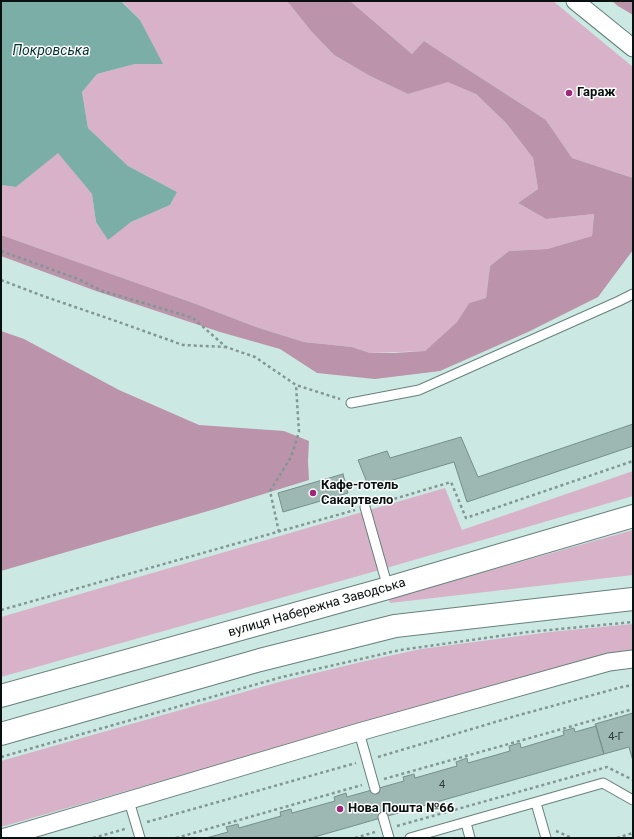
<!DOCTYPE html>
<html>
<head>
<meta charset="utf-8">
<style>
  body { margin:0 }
  #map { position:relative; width:634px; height:839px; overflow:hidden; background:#cce8e3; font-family:Roboto,sans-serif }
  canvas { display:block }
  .frame { position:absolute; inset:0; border:2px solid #081110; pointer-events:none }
</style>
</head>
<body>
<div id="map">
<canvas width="634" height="839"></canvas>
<div class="frame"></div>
</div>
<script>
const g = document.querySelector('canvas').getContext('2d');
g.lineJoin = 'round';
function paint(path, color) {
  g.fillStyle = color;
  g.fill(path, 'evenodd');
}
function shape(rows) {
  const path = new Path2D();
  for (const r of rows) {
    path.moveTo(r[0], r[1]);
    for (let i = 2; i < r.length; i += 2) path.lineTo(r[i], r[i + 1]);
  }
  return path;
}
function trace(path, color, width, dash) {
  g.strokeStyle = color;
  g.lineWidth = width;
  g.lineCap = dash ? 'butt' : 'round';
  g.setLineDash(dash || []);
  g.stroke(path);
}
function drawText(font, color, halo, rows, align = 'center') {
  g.font = font + ' Roboto,sans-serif';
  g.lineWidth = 3;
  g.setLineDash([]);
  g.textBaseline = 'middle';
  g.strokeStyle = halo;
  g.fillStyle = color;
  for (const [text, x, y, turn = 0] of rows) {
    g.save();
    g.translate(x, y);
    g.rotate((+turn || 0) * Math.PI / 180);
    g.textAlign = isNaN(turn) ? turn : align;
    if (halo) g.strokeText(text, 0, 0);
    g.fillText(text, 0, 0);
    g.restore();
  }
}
paint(shape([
  [122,1,287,1,311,31,334,55,370,76,408,94,448,81,476,94,506,123,533,158,538,189,518,203,546,219,594,214,592,236,547,249,509,251,490,266,486,298,469,303,457,322,425,351,370,353,352,347,304,342,256,327,196,304,1,235,1,185,16,187,58,152,92,194,96,222,108,239,131,222,170,205,177,192,128,166,88,128,82,92,97,74,135,64,162,64,140,20],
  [350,1,553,1,633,67,633,178,572,158,546,120,424,41,412,54],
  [633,471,633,496,383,569,1,677,1,617,445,488,462,530],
  [633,530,633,575,390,603,389,599],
  [633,624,633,651,541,672,1,827,1,761,279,682,361,662,421,649,550,632]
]), '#d8b2c8');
paint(shape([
  [287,1,350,1,412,54,424,41,546,120,572,158,633,178,633,250,598,297,528,332,440,371,375,379,317,373,280,349,220,332,96,291,1,256,1,235,196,304,256,327,304,342,352,347,370,353,394,353,425,351,457,322,469,303,486,298,490,266,509,251,547,249,592,236,594,214,546,219,518,203,538,189,533,158,506,123,476,94,448,82,408,94,370,76,334,55,311,31],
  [612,1,633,1,633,15,618,6],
  [1,331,24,339,119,390,199,425,284,431,309,441,308,461,309,480,215,509,1,571]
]), '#bb93aa');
paint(shape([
  [1,1,121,1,140,20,163,64,135,64,97,74,82,92,88,128,128,166,177,192,170,205,131,222,108,240,96,222,92,194,58,153,16,187,1,185]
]), '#7aaea6');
const building = shape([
  [633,424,633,446,467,502,454,462,376,485,368,485,358,460,387,451,390,458,461,437,478,477,633,424],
  [343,474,348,493,283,512,278,493,343,474],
  [633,713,633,761,629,747,604,754,595,724,633,713],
  [596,726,604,754,311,838,206,838,228,832,226,827,238,824,239,828,281,816,280,812,291,809,292,813,335,801,334,797,346,793,347,797,404,781,403,777,414,774,415,778,457,766,456,762,467,758,468,763,510,751,509,746,520,743,521,748,564,735,563,731,574,728,575,732,596,726]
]);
paint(building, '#9db8b3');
trace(building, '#758e8a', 1);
const lane = shape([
  [351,403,419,390,619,301,633,294],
  [365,507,388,588],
  [359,732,375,789],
  [129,801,140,838],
  [536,803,546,838],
  [383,817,389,838],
  [466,823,470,838],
  [410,838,603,783,633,800]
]);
const street = shape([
  [575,1,633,48],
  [2,838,359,732,609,662,633,659]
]);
const secondary = shape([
  [1,696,388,588,633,516],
  [1,734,260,660,395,626,633,599]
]);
trace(lane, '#67807b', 11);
trace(street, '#67807b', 19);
trace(secondary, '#67807b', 24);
trace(shape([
  [1,251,78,279,102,291,147,304,193,318,226,347,255,357,296,385,340,399],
  [1,280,43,296,113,320,183,345,226,347],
  [377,504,451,482,466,518,633,461],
  [279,532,270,491,291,457,299,432,296,385],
  [1,610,355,510],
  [1,757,282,677,400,650,528,632,633,622],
  [378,757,512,717,622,687,633,685],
  [384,779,633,709],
  [147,822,356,763],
  [397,826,607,767,633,780],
  [556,831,572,838],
  [93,838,125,829],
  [176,838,362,785],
  [355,838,375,832],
  [617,838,633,833]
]), '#829794', 2.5, [3, 3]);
trace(lane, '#fff', 9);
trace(street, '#fff', 17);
trace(secondary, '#fff', 22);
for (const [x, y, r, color] of [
  [569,93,4,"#a0267c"],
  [313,493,4,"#a0267c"],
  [340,809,4,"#a0267c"]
]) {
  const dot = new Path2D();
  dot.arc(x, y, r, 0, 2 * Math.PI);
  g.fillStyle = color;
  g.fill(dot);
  trace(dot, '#fff', 1.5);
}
drawText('11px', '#2d3b39', null, [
  ["4-Г",616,737],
  ["4",442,785]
]);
drawText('bold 13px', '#081110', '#fff', [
  ["Гараж",577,93],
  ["Кафе-готель",321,486],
  ["Сакартвело",321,501],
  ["Нова Пошта №66",348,809]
], 'left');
drawText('13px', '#081110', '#fff', [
  ["вулиця Набережна Заводська",317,608,-16]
]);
drawText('italic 14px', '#00332e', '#fff', [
  ["Покровська",51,51]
]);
</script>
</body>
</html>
